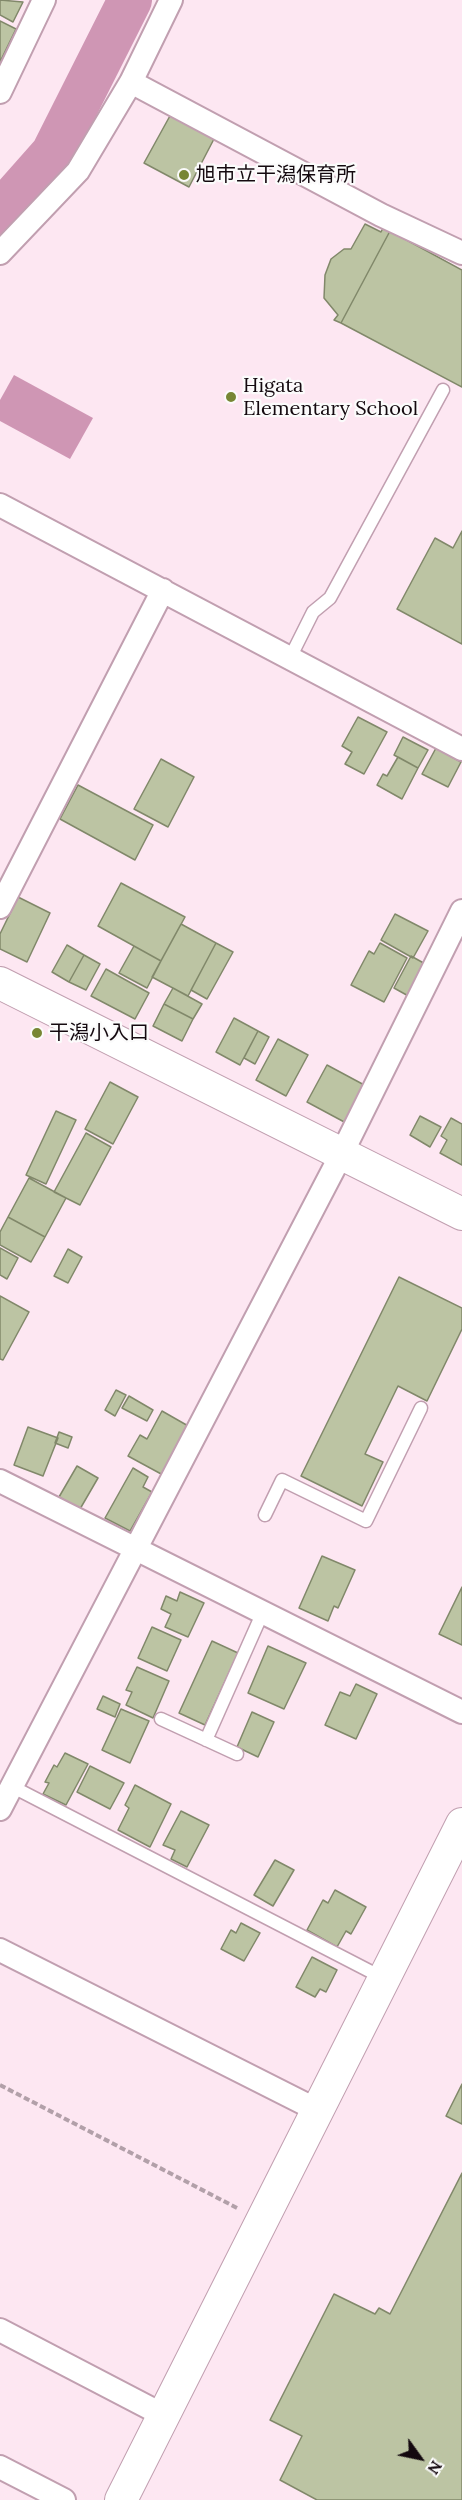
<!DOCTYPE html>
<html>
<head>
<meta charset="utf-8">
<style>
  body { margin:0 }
  #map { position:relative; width:462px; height:2500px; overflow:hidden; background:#fde7f2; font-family:Lora,serif }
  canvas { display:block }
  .north { position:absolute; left:390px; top:2428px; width:60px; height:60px; -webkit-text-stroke:4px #fbfbfb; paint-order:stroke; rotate:123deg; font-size:16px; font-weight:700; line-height:24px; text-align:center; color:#14090f }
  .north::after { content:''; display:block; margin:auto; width:21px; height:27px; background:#14090f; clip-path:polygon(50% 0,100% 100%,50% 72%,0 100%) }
</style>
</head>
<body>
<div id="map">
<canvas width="462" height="2500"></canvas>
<div class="north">N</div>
</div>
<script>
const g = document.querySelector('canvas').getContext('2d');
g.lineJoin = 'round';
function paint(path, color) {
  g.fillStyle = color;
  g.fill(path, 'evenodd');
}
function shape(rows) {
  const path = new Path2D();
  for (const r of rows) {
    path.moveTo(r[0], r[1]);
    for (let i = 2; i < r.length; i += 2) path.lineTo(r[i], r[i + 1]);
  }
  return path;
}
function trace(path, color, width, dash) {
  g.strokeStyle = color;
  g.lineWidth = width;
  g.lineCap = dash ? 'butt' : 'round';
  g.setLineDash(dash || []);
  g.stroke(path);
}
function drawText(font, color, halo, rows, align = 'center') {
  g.font = font + ' Lora,"Noto Sans JP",serif';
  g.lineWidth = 4.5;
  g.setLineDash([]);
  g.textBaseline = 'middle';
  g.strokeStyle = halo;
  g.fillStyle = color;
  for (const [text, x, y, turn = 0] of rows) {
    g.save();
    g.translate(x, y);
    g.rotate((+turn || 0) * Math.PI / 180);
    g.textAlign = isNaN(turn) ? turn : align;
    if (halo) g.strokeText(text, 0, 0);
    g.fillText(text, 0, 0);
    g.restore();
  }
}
paint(shape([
  [14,375,93,418,70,459,0,421,0,400]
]), '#cf96b4');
trace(shape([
  [0,213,53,153,130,0]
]), '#cf96b4', 44);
const building = shape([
  [0,0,23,2,13,22,0,15,0,0],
  [0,21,16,29,0,62,0,21],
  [171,114,215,137,189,187,144,163,171,114],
  [365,224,381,232,383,228,390,231,341,323,334,320,338,315,324,298,325,275,331,259,344,249,351,249,365,224],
  [390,231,462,270,462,387,341,323,390,231],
  [462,531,462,644,397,609,435,538,453,548,462,531],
  [358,717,387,732,364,774,345,764,352,752,342,746,358,717],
  [403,737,428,750,418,768,394,755,403,737],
  [436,748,461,762,448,787,422,774,436,748],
  [398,757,418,768,402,799,377,785,383,774,387,776,398,757],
  [161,759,194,777,168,827,134,809,161,759],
  [78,785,153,825,135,860,60,819,78,785],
  [121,883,185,917,161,961,98,926,121,883],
  [18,897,50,913,27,962,0,949,0,934,18,897],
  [395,914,428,931,413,958,381,940,395,914],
  [181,924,216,943,188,996,152,977,181,924],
  [216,943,233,952,207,999,191,990,216,943],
  [380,943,407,958,384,1002,351,985,369,951,374,954,380,943],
  [67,945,84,955,69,982,52,972,67,945],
  [134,946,161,961,147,988,119,973,134,946],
  [84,955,100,964,86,990,69,982,84,955],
  [411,956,429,966,412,998,394,988,411,956],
  [106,969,149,993,135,1019,91,996,106,969],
  [173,988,202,1004,193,1019,164,1004,173,988],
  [164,1004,193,1019,182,1041,153,1026,164,1004],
  [234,1018,258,1031,240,1065,216,1052,234,1018],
  [258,1031,269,1037,255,1064,244,1058,258,1031],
  [278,1039,308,1055,286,1096,256,1080,278,1039],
  [327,1065,368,1087,348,1124,307,1102,327,1065],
  [110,1082,138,1097,113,1144,85,1129,110,1082],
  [56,1111,76,1120,46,1184,26,1175,56,1111],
  [420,1116,441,1127,430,1147,410,1135,420,1116],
  [451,1118,462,1124,462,1165,440,1153,447,1140,441,1136,451,1118],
  [86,1133,111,1147,80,1205,54,1192,86,1133],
  [29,1178,66,1198,45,1237,8,1217,29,1178],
  [8,1217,45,1237,31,1262,0,1245,0,1232,8,1217],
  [0,1248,18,1258,7,1279,0,1275,0,1248],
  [68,1249,82,1257,68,1283,54,1276,68,1249],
  [399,1277,462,1308,462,1329,427,1401,398,1386,365,1454,383,1462,362,1506,301,1476,399,1277],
  [0,1296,29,1312,3,1360,0,1359,0,1296],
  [116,1390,126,1395,115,1416,105,1410,116,1390],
  [129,1396,153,1410,147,1421,122,1408,129,1396],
  [162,1411,190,1427,163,1475,128,1456,140,1435,147,1439,162,1411],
  [28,1427,58,1438,43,1476,14,1465,28,1427],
  [59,1432,72,1437,68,1448,55,1443,59,1432],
  [77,1466,98,1478,80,1509,59,1497,77,1466],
  [133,1468,148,1477,143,1487,152,1492,130,1531,105,1518,133,1468],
  [322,1556,355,1570,338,1608,334,1606,328,1621,299,1608,322,1556],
  [462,1587,462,1645,439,1634,462,1587],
  [180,1592,204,1603,188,1637,165,1627,171,1614,161,1609,166,1596,177,1601,180,1592],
  [152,1627,181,1640,167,1671,138,1658,152,1627],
  [212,1641,238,1653,205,1725,179,1713,212,1641],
  [268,1646,306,1663,284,1709,248,1693,268,1646],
  [137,1667,169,1681,153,1718,126,1705,132,1692,126,1690,137,1667],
  [356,1684,377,1694,356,1739,325,1725,340,1692,350,1696,356,1684],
  [103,1696,120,1704,115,1717,97,1709,103,1696],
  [121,1709,149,1721,130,1763,102,1750,121,1709],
  [252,1712,274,1722,258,1757,237,1747,252,1712],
  [65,1753,88,1764,66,1805,43,1794,49,1783,45,1782,54,1765,57,1767,65,1753],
  [90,1766,124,1783,110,1809,77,1792,90,1766],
  [135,1785,171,1804,150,1847,118,1830,129,1808,125,1805,135,1785],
  [181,1811,209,1825,187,1867,171,1859,175,1850,163,1845,181,1811],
  [275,1860,294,1870,273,1906,254,1895,275,1860],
  [335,1890,366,1907,351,1934,346,1931,337,1947,307,1930,323,1900,328,1903,335,1890],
  [241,1923,260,1933,244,1961,221,1949,231,1930,236,1933,241,1923],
  [312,1957,337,1970,326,1992,320,1989,315,1997,296,1987,312,1957],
  [462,2084,462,2124,446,2116,462,2084],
  [462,2173,462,2500,317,2500,280,2480,302,2436,270,2420,334,2294,375,2314,379,2308,390,2314,462,2173]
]);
paint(building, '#bcc4a3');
trace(building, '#81886a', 1.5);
const lane = shape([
  [290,658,313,612,330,598,443,390],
  [265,1515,282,1480,366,1521,421,1408],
  [161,1719,237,1754],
  [206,1740,262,1614],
  [13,1787,383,1978]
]);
const street = shape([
  [131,82,381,215,462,253],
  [0,92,44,0],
  [0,253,78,171,131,82,171,0],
  [0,505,462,749],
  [0,907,163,590],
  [0,1481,462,1712],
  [0,1809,341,1155,462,911],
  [0,1950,317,2110],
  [0,2330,163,2415],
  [0,2467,64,2500]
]);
const secondary = shape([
  [0,983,462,1214],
  [121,2500,462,1824]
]);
trace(lane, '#c19fb0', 15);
trace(street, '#c19fb0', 26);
trace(secondary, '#c19fb0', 34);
trace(shape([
  [0,2085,239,2209]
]), '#b2a0a9', 4, [6, 3]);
trace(lane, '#fff', 12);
trace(street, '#fff', 22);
trace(secondary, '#fff', 32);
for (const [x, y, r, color] of [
  [184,175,6,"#778634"],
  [231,397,6,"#778634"],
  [37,1033,6,"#778634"]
]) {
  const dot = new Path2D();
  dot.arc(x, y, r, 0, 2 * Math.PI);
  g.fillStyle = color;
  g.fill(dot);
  trace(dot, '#fbfbfb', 2);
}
drawText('20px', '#14090f', '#fbfbfb', [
  ["旭市立干潟保育所",196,175],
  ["Higata",243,386],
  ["Elementary School",243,409],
  ["干潟小入口",49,1033]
], 'left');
</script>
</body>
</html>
